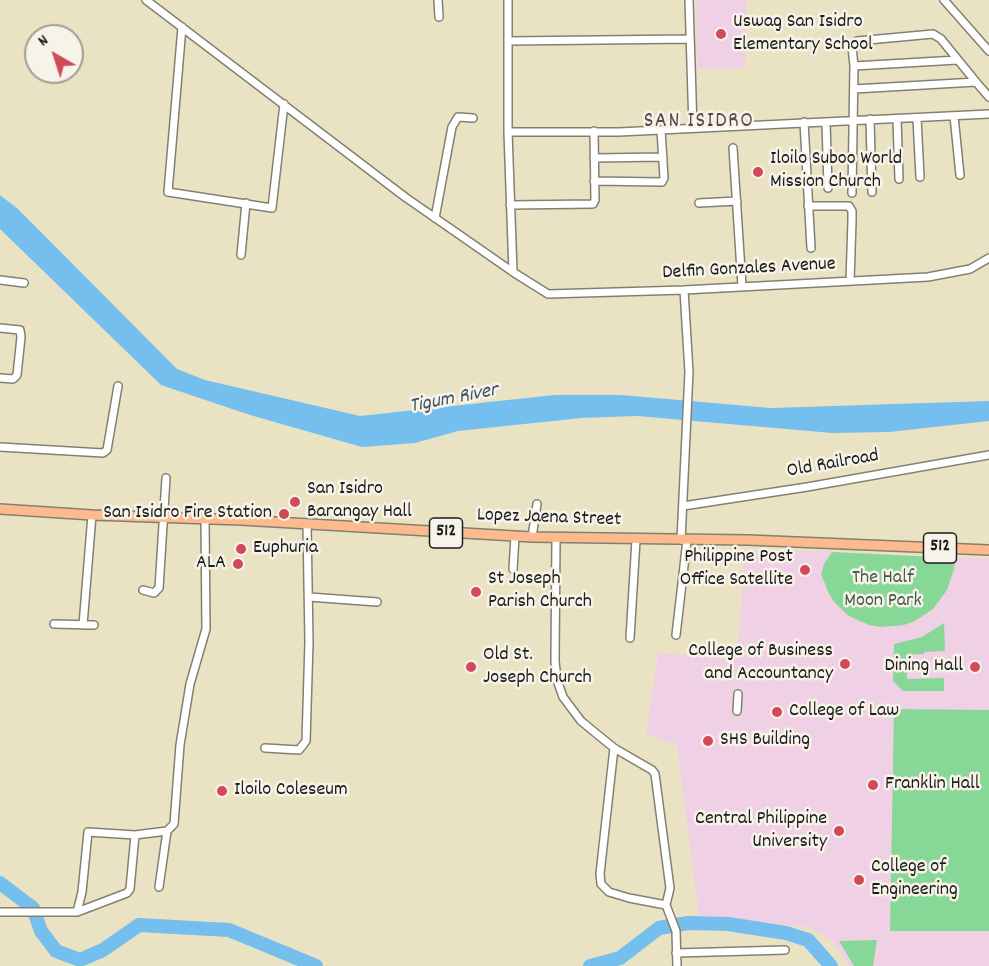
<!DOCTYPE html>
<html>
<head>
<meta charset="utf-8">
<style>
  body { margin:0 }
  #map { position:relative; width:989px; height:966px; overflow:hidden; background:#eae3c3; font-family:Dekko,sans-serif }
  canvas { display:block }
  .north { position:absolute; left:24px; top:24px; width:60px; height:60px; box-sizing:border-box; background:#f7f3e8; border:2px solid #9f9d96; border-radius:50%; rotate:321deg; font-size:16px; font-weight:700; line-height:24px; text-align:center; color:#1c1c1c }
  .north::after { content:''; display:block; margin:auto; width:21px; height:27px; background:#d1495b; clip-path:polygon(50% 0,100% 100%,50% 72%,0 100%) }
</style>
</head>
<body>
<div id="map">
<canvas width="989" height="966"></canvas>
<div class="north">N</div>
</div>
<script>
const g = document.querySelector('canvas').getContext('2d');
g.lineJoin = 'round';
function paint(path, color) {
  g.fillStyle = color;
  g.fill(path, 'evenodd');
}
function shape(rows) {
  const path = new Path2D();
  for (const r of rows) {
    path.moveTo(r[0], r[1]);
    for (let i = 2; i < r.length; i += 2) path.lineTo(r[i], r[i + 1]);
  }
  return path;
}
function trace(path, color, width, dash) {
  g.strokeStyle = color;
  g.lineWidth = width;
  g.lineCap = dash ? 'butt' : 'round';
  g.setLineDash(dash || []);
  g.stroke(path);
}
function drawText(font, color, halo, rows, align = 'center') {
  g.font = font + ' Dekko,sans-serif';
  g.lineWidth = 5;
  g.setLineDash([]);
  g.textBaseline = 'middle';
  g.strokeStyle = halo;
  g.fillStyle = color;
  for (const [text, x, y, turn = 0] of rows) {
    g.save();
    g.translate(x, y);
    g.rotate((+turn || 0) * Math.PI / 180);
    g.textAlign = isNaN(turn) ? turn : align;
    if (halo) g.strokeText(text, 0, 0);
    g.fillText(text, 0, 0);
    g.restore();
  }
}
paint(shape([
  [696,0,747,0,745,68,697,69],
  [745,551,823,551,955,558,989,558,989,966,849,966,832,940,808,927,699,916,677,745,646,734,658,653,737,659]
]), '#f0d0e5');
paint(shape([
  [832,552,955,558,954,569,947,590,933,609,915,621,904,625,881,627,869,625,849,616,835,603,829,594,821,574,824,564],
  [944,623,945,651,924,652,924,654,906,655,907,679,944,678,944,691,903,691,893,681,894,644,922,637],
  [894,709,989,710,989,931,890,931],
  [877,940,873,966,854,966,839,941]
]), '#87d797');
paint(shape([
  [0,195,18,209,177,369,205,380,360,416,554,395,621,395,771,408,989,401,989,421,889,432,832,433,637,416,581,418,458,431,415,443,362,447,250,415,161,385,0,229]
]), '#74bfed');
trace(shape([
  [0,883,33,908,41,931,56,951,80,960,103,950,139,925,229,930,316,966],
  [590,966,620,958,659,928,688,923,728,924,786,933,808,940,831,966]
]), '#74bfed', 14);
const minor = shape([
  [146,0,405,197,513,272,548,294,684,290,928,277,970,269,989,258],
  [438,0,439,17],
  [508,0,508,132,513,272],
  [689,0,693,128],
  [944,0,989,51],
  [182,27,168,192,272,208,284,104],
  [509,41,689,39],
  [854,66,852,47,857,41,933,34,941,39,976,82],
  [854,89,976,82,989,97],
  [954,116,960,175],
  [917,118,920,177],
  [870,119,872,192],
  [897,119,899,179],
  [804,122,811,248],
  [826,122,828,188],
  [508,132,619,132,989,114],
  [733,148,742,286],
  [594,158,663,157],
  [594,181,662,182,664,178,661,130],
  [852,193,854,66,957,60],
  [699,203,737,201],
  [510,205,593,204,595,200,594,131],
  [808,206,849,206,852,211,852,221,850,281],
  [435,218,452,127,458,117,473,118],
  [241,255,246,203],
  [0,280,24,283],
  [0,328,20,330,21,337,17,375,13,379,0,378],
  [0,447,103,453,107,450,118,386],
  [683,506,807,487,989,455],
  [532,537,537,504],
  [556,538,555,661,557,680,563,697,581,721,614,748,652,770,655,774,670,888,666,905,676,931,677,966],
  [681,540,689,372,684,290],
  [513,569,515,536],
  [143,590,154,593,159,588,166,478],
  [309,597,377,602],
  [54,624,94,625],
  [83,625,92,515],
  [676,635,687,540],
  [630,638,636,540],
  [737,711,738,694],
  [265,748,299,750,306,741,309,642,307,525],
  [614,748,600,874,601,884,609,892,629,898,666,905],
  [159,887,167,831],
  [0,912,77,912,127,893,130,889,135,835],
  [77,912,82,892,88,832,135,835,167,831,174,824,180,745,190,684,206,629,205,519],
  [676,953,785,950]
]);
const major = shape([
  [0,509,92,515,241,520,532,537,748,540,989,550]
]);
trace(minor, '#838070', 10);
trace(major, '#838070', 12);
trace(minor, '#fff', 7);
trace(major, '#fcba8e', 9);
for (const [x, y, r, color] of [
  [721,34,6,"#d1495b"],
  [758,172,6,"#d1495b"],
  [295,502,6,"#d1495b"],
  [284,514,6,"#d1495b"],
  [241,549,6,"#d1495b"],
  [238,564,6,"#d1495b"],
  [805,570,6,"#d1495b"],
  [476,592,6,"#d1495b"],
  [845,664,6,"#d1495b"],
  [471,667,6,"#d1495b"],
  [975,667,6,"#d1495b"],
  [777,712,6,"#d1495b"],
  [708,741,6,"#d1495b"],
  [873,785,6,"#d1495b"],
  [222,791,6,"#d1495b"],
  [839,831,6,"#d1495b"],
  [859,880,6,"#d1495b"]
]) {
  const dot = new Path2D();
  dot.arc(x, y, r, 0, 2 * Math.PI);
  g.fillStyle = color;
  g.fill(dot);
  trace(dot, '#f7f3e8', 2);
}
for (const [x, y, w] of [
  [446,533,33],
  [940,548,33]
]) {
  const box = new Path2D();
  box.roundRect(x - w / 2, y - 15, w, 30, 4.5);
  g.fillStyle = '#f7f3e8';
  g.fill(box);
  trace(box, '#1c1c1c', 1.5);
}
drawText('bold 18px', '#1c1c1c', null, [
  ["512",446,533],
  ["512",940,548]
]);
drawText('20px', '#1c1c1c', '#f7f3e8', [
  ["Uswag San Isidro",733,23],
  ["Elementary School",733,46],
  ["Iloilo Suboo World",770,160],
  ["Mission Church",770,183],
  ["San Isidro",307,490],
  ["Barangay Hall",307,513],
  ["San Isidro Fire Station",272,514,"right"],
  ["Euphuria",253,549],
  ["Philippine Post",793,558,"right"],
  ["Office Satellite",793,581,"right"],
  ["ALA",226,564,"right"],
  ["St Joseph",488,580],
  ["Parish Church",488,603],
  ["College of Business",833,652,"right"],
  ["and Accountancy",833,675,"right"],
  ["Old St.",483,656],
  ["Joseph Church",483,679],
  ["Dining Hall",963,667,"right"],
  ["College of Law",789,712],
  ["SHS Building",720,741],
  ["Franklin Hall",885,785],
  ["Iloilo Coleseum",234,791],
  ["Central Philippine",827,820,"right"],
  ["University",827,843,"right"],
  ["College of",871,868],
  ["Engineering",871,891]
], 'left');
drawText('20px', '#1c1c1c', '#f7f3e8', [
  ["Delfin Gonzales Avenue",749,270,-3],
  ["Old Railroad",833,465,-10],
  ["Lopez Jaena Street",549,519,2]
]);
drawText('20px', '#415d47', '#f7f3e8', [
  ["The Half",883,579],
  ["Moon Park",883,602]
]);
drawText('italic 21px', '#3b5565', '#f7f3e8', [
  ["Tigum River",454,400,-11]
]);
g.letterSpacing = '1.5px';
drawText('22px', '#5d454e', '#f7f3e8', [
  ["SAN ISIDRO",699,123]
]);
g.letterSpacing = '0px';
</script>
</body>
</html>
